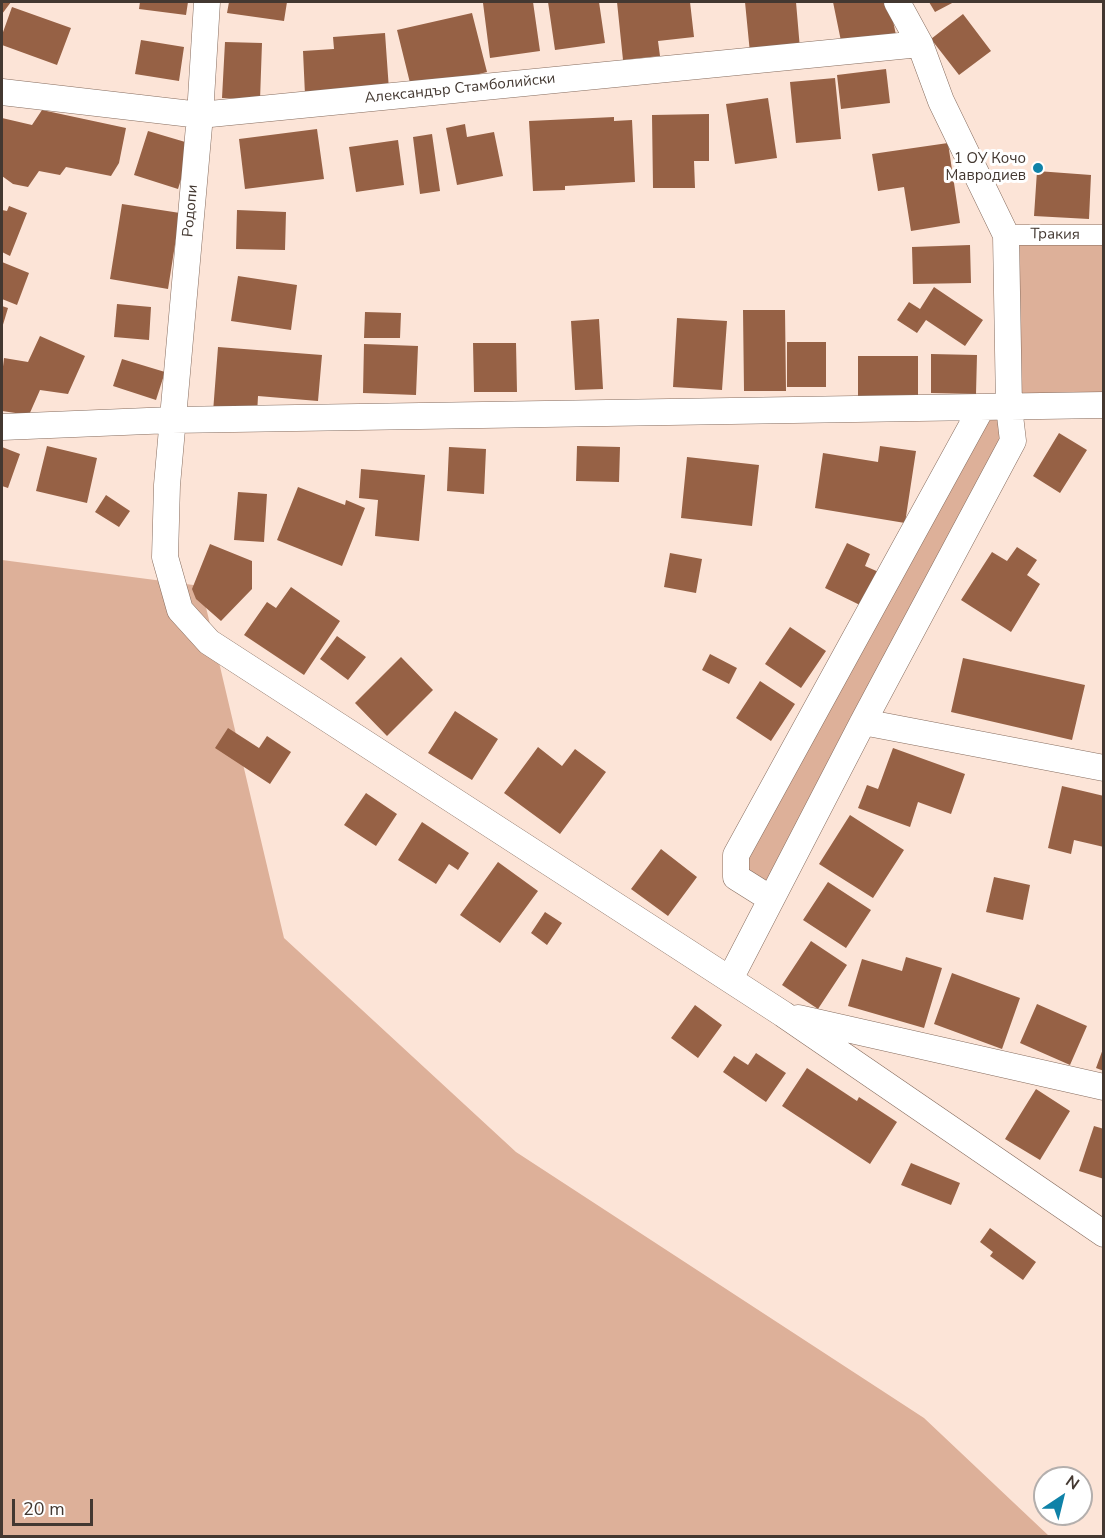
<!DOCTYPE html>
<html>
<head>
<meta charset="utf-8">
<style>
  body { margin:0 }
  #map { position:relative; width:1105px; height:1538px; overflow:hidden; background:#fce4d7; font-family:"Nunito Sans",sans-serif }
  canvas { display:block }
  .frame { position:absolute; inset:0; border:3px solid #433831; pointer-events:none }
  .north { position:absolute; left:1033px; top:1466px; width:60px; height:60px; box-sizing:border-box; background:#fff; border:2px solid #b4afad; border-radius:50%; rotate:35deg; font-size:16px; font-weight:700; line-height:24px; text-align:center; color:#433831 }
  .north::after { content:''; display:block; margin:auto; width:21px; height:27px; background:#0f82a8; clip-path:polygon(50% 0,100% 100%,50% 72%,0 100%) }
  .scale { position:absolute; left:12px; top:1499px; width:81px; height:27px; box-sizing:border-box; border:3px solid #433831; border-top:0; padding-left:8px; font-size:18px; line-height:21px; white-space:nowrap; color:#433831; -webkit-text-stroke:4px #fff; paint-order:stroke }
</style>
</head>
<body>
<div id="map">
<canvas width="1105" height="1538"></canvas>
<div class="frame"></div>
<div class="north">N</div>
<div class="scale">20 m</div>
</div>
<script>
const g = document.querySelector('canvas').getContext('2d');
g.lineJoin = 'round';
function paint(path, color) {
  g.fillStyle = color;
  g.fill(path, 'evenodd');
}
function shape(rows) {
  const path = new Path2D();
  for (const r of rows) {
    path.moveTo(r[0], r[1]);
    for (let i = 2; i < r.length; i += 2) path.lineTo(r[i], r[i + 1]);
  }
  return path;
}
function trace(path, color, width, dash) {
  g.strokeStyle = color;
  g.lineWidth = width;
  g.lineCap = dash ? 'butt' : 'round';
  g.setLineDash(dash || []);
  g.stroke(path);
}
function drawText(font, color, halo, rows, align = 'center') {
  g.font = font + ' "Nunito Sans",sans-serif';
  g.lineWidth = 6;
  g.setLineDash([]);
  g.textBaseline = 'middle';
  g.strokeStyle = halo;
  g.fillStyle = color;
  for (const [text, x, y, turn = 0] of rows) {
    g.save();
    g.translate(x, y);
    g.rotate((+turn || 0) * Math.PI / 180);
    g.textAlign = isNaN(turn) ? turn : align;
    if (halo) g.strokeText(text, 0, 0);
    g.fillText(text, 0, 0);
    g.restore();
  }
}
paint(shape([
  [1006,235,1103,235,1103,405,1009,407,1013,441,771,899,736,877,982,408,1009,406],
  [2,560,201,586,284,938,516,1152,924,1418,1049,1536,2,1536]
]), '#ddb099');
paint(shape([
  [2,2,11,2,2,14],
  [140,2,188,2,186,15,139,9],
  [229,2,287,2,284,21,227,13],
  [494,2,533,2,540,51,490,58,483,3],
  [548,2,599,2,605,43,555,50],
  [617,2,690,2,694,37,658,41,660,56,623,60],
  [745,2,796,2,800,49,750,53],
  [833,2,889,2,896,35,842,46],
  [929,2,954,2,935,12],
  [12,7,71,28,57,65,2,45,2,35],
  [472,13,487,72,412,91,397,30],
  [963,14,991,51,959,75,931,39],
  [385,33,389,90,305,95,303,51,334,49,333,37],
  [141,40,184,47,179,81,135,74],
  [225,42,262,43,260,100,222,98],
  [886,69,890,103,841,109,837,75],
  [835,78,841,139,796,143,790,82],
  [768,98,777,158,735,164,726,104],
  [42,110,126,128,119,163,111,176,66,167,60,175,39,171,28,187,13,184,2,176,2,118,32,125],
  [709,114,709,161,694,161,695,188,653,188,652,115],
  [614,117,614,121,632,120,635,182,565,186,565,190,533,191,529,121],
  [465,124,467,137,494,132,503,176,457,185,446,128],
  [317,129,324,179,245,189,239,139],
  [148,131,192,144,178,189,134,175],
  [432,134,440,191,420,194,413,137],
  [398,140,404,185,356,192,349,147],
  [948,143,960,223,911,231,904,187,878,191,872,154],
  [1037,171,1091,175,1089,219,1034,216],
  [122,204,180,213,168,289,110,279],
  [9,206,27,213,10,256,2,252,2,210,7,211],
  [237,210,286,212,285,250,236,249],
  [970,245,971,283,913,284,912,247],
  [2,262,29,273,17,305,2,299],
  [238,276,297,285,291,330,231,321],
  [934,287,983,320,965,346,926,320,917,333,897,320,909,302,920,309],
  [117,304,151,307,149,340,114,337],
  [2,306,8,308,2,328],
  [743,310,785,310,786,391,744,391],
  [365,312,401,313,400,338,364,338],
  [677,318,727,321,722,390,673,387],
  [599,319,603,389,575,390,571,321],
  [40,336,85,356,68,394,40,390,29,415,2,411,2,375,4,358,28,362],
  [787,342,826,342,826,387,787,387],
  [473,343,516,343,517,392,474,392],
  [364,344,418,346,416,395,363,393],
  [218,347,322,355,318,401,258,396,257,415,213,412],
  [931,354,977,355,976,394,931,393],
  [858,356,918,356,918,396,858,396],
  [122,359,165,372,156,400,113,386],
  [1059,433,1087,450,1060,493,1033,476],
  [47,446,97,458,87,503,36,491],
  [577,446,620,447,619,482,576,481],
  [880,446,916,451,905,523,815,508,823,453,878,462],
  [2,447,20,454,8,488,2,486],
  [449,447,486,449,484,494,447,491],
  [687,457,759,465,752,526,681,518],
  [361,469,425,475,419,541,375,536,378,500,359,498],
  [298,487,345,505,346,500,365,508,342,566,277,540],
  [238,492,267,494,264,542,234,540],
  [106,495,130,511,119,527,95,512],
  [847,543,870,554,865,566,881,573,864,607,825,588],
  [210,544,252,561,252,589,221,621,196,599,192,589],
  [1017,547,1037,560,1027,575,1040,584,1011,632,961,600,992,552,1007,561],
  [670,553,702,559,696,593,664,587],
  [291,587,340,621,304,675,244,635,267,602,276,608],
  [790,627,826,651,801,688,765,664],
  [337,636,366,657,348,680,320,659],
  [710,654,737,668,729,684,702,670],
  [401,657,433,690,387,736,355,703],
  [963,658,1085,685,1072,740,951,712],
  [760,681,795,704,771,741,736,718],
  [455,711,498,739,472,780,428,753],
  [228,728,259,748,267,736,291,752,270,784,215,748],
  [538,747,562,766,575,749,606,772,560,834,504,793],
  [893,748,965,774,951,814,918,802,910,827,858,808,867,785,878,789],
  [1062,786,1104,796,1104,847,1074,840,1071,854,1048,848],
  [366,793,397,814,376,846,344,825],
  [850,815,904,850,873,898,819,864],
  [422,822,469,853,458,870,449,864,436,884,398,860],
  [661,849,697,877,668,916,631,889],
  [498,862,538,891,500,943,460,915],
  [994,877,1030,885,1023,920,986,912],
  [828,882,871,910,846,948,803,920],
  [545,912,562,923,547,945,531,933],
  [811,941,847,965,818,1009,782,985],
  [906,957,942,968,924,1028,848,1006,862,959,902,971],
  [952,973,1020,998,1002,1049,934,1024],
  [1037,1004,1087,1026,1070,1065,1020,1043],
  [695,1005,722,1025,698,1058,671,1038],
  [1104,1046,1104,1071,1096,1068],
  [756,1053,786,1073,766,1102,723,1072,734,1056,748,1065],
  [807,1068,857,1101,859,1097,897,1122,870,1164,782,1106],
  [1036,1089,1070,1111,1040,1160,1005,1139],
  [1094,1126,1104,1129,1104,1179,1079,1171],
  [911,1163,960,1183,951,1205,901,1185],
  [990,1228,1036,1262,1023,1280,990,1256,993,1252,980,1242]
]), '#966145');
const pedestrian = shape([
  [1006,235,1104,235]
]);
const minor = shape([
  [207,2,200,115,167,485,165,557,180,610,209,642,783,1014,1104,1234],
  [2,92,200,115,920,44],
  [2,427,172,420,1104,405],
  [863,722,1104,768],
  [771,899,736,877,736,855,982,407],
  [730,979,863,722,1013,441,1009,407,1006,235,941,101,920,44,897,2],
  [798,1018,1104,1087]
]);
trace(pedestrian, '#866c5e', 21);
trace(minor, '#866c5e', 27);
trace(pedestrian, '#fff', 20);
trace(minor, '#fff', 26);
for (const [x, y, r, color] of [
  [1038,168,6,"#0f82a8"]
]) {
  const dot = new Path2D();
  dot.arc(x, y, r, 0, 2 * Math.PI);
  g.fillStyle = color;
  g.fill(dot);
  trace(dot, '#fff', 2);
}
drawText('15px', '#433831', '#fff', [
  ["Александър Стамболийски",460,89,-6],
  ["Родопи",191,211,-85],
  ["Тракия",1055,235,1]
]);
drawText('15px', '#433831', '#fff', [
  ["1 ОУ Кочо",1026,159],
  ["Мавродиев",1026,176]
], 'right');
</script>
</body>
</html>
